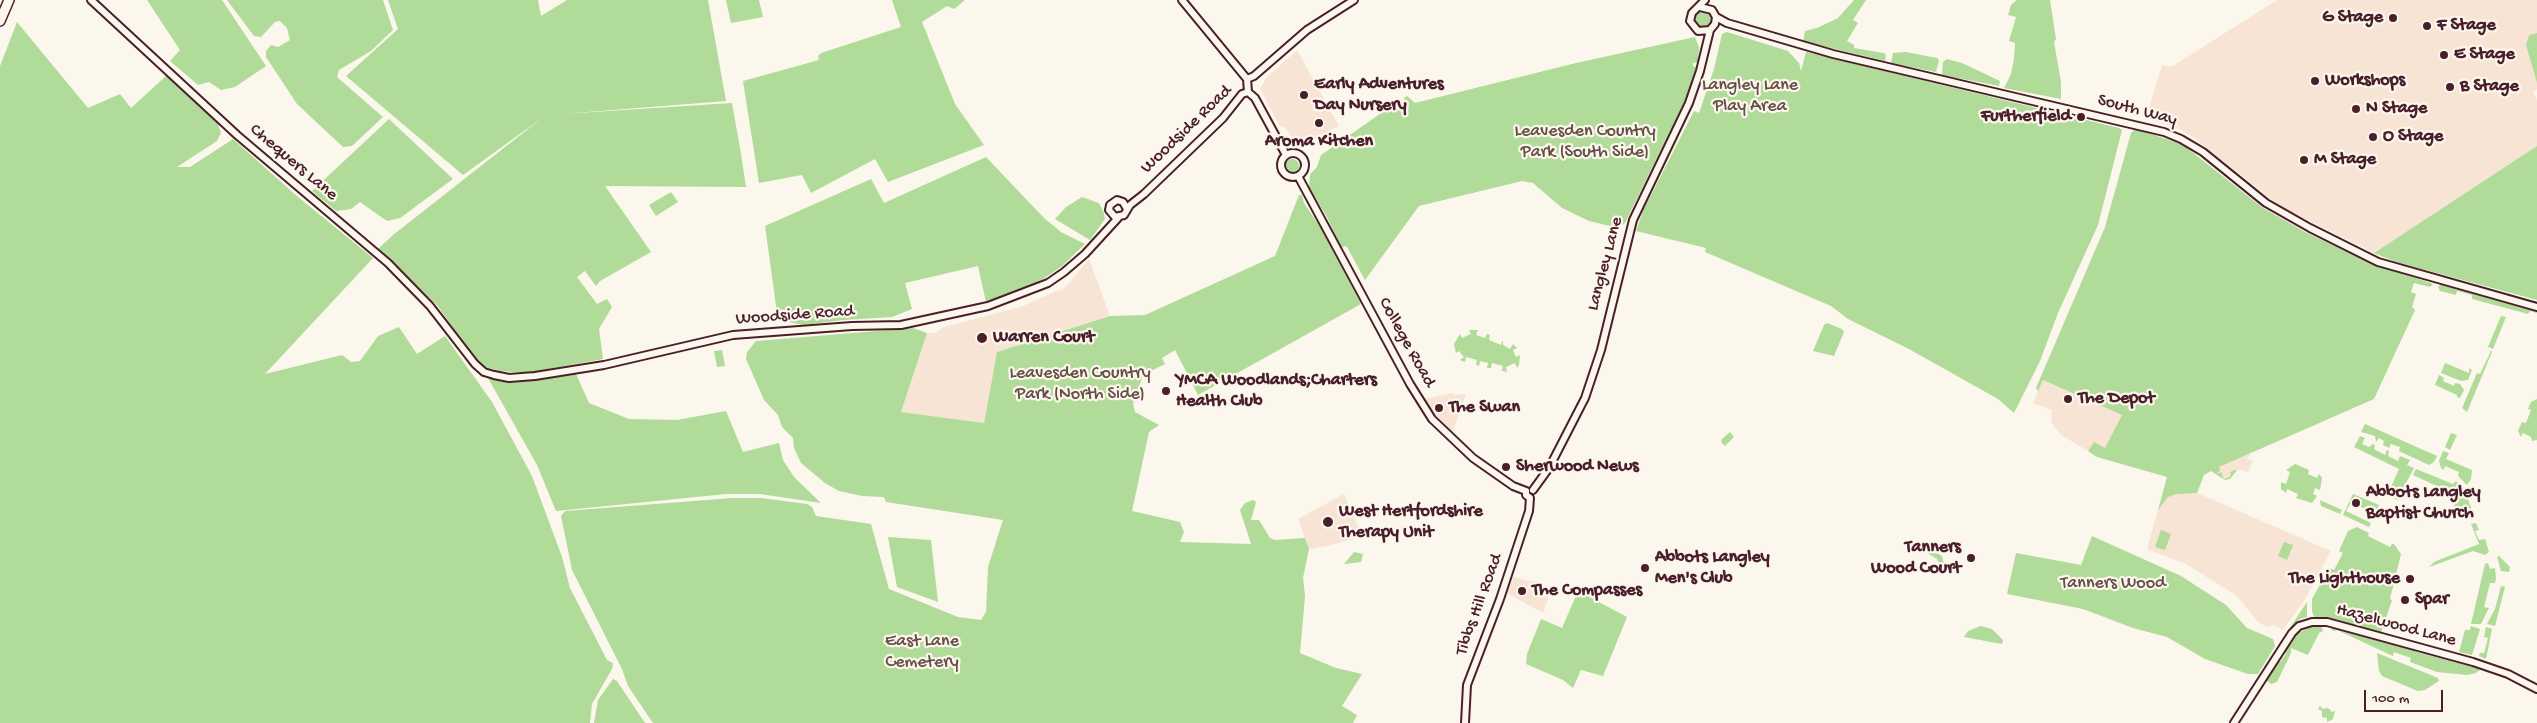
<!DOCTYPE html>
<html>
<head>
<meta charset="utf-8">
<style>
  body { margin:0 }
  #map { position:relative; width:2537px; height:723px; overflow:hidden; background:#fbf7ec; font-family:"Gochi Hand",sans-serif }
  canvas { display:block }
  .scale { position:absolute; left:2364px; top:690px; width:79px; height:22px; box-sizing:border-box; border:2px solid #4a1f2b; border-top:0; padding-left:6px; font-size:15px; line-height:18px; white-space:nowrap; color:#4a1f2b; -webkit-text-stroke:4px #fbf7ec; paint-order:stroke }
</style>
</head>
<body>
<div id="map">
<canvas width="2537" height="723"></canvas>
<div class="scale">100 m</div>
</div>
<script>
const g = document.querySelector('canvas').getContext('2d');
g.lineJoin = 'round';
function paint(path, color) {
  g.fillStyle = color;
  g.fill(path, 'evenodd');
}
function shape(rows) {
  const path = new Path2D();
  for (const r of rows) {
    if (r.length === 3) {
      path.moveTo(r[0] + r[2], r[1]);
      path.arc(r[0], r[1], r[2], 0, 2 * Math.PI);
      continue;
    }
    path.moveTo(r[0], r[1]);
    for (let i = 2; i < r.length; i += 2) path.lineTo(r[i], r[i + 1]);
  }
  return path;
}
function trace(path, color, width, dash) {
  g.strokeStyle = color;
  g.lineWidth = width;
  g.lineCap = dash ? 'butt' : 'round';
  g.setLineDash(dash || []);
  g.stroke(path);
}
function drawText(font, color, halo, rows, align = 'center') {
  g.font = font + ' "Gochi Hand",sans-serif';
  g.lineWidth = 4.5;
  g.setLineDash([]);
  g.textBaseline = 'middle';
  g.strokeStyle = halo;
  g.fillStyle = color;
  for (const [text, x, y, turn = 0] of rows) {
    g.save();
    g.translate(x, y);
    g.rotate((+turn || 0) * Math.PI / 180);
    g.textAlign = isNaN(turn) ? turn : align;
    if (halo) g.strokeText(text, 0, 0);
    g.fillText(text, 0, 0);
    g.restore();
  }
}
paint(shape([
  [2277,0,2537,0,2537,33,2529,35,2526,45,2537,83,2537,89,2533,92,2537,100,2537,146,2374,253,2281,207,2193,137,2179,129,2146,118,2162,65,2168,67,2173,66],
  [1297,50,1339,126,1302,146,1298,139,1293,141,1287,130,1283,126,1280,127,1260,89,1266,78],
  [1089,259,1110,316,997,352,984,423,901,412,927,333,936,333,942,328,1023,306,1066,287],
  [2043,380,2122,415,2105,448,2094,442,2088,451,2061,435,2051,422,2052,410,2033,403],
  [1453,393,1455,395,1466,394,1452,434,1424,399],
  [2249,454,2250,456,2246,458,2253,461,2248,472,2236,469,2232,475,2224,479,2221,473,2218,474,2219,467],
  [2197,493,2331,551,2304,601,2283,630,2274,625,2267,627,2258,622,2237,596,2186,564,2147,549,2158,510,2167,497,2177,494],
  [1344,494,1362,536,1332,545,1309,549,1298,519],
  [1514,577,1552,587,1543,613,1507,593]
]), '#f7e4d5');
paint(shape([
  [147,0,222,0,266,66,235,87,221,90,209,82,198,85,170,61,180,50],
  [227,0,383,0,393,30,371,51,339,70,337,77,383,117,352,146,343,147,297,104,266,57,266,51,271,45,278,47,290,40,287,28,280,21,275,22,261,37,254,36],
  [388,0,538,0,541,16,567,0,708,0,726,101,562,114,732,103,741,154,746,187,605,186,651,252,600,281,596,286,585,271,577,277,597,304,607,299,612,307,599,329,603,359,526,373,499,371,485,367,472,355,437,305,378,249,393,235,542,118,463,175,346,76,398,29],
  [726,0,759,0,763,17,731,23],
  [892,0,965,0,954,9,947,6,922,22,955,104,984,145,888,182,875,159,811,193,802,175,759,183,743,81,819,60,818,56,821,53,901,27],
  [1854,0,1866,0,1853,20,1858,23,1847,41,1854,45,1854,48,1884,53,1886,55,1885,61,1803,41,1805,31,1817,28,1838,18],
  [2017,0,2050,0,2056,39,2054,42,2061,82,2061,99,2004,88,2011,74,2014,59,2015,43,2009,41,2016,17,2008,15,2011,5],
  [1703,19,9],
  [17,22,88,108,120,94,131,108,167,75,216,119,221,133,217,141,177,167,190,167,233,139,298,197,373,258,265,374,342,355,351,362,360,361,378,336,399,327,417,354,445,336,492,402,532,476,562,557,570,588,607,660,613,663,612,669,592,704,590,723,0,723,0,66],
  [1727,32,1788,51,1799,63,1801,71,1806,52,2119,128,2122,130,2098,225,2058,313,2040,361,2014,413,1998,399,1909,349,1848,319,1831,306,1705,252,1706,248,1636,231,1643,211,1694,111,1699,113,1714,69,1722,34],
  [2537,33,2537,83,2526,45,2529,35],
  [1695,37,1699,47,1698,62,1693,63,1693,66,1696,67,1687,96,1625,223,1618,228,1589,221,1562,208,1533,183,1522,181,1419,206,1365,280,1347,247,1345,246,1341,248,1327,217,1309,187,1310,174,1317,167,1321,155,1400,100,1403,106,1406,104,1404,98,1407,96,1415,103,1576,63],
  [1906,52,1937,58,1939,60,1936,72,1891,63,1893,53],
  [1947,59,1962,63,2000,81,1999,86,1942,75,1943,62],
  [389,119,453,179,400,218,387,221,360,202,351,209,336,211,312,191],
  [2135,129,2182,144,2263,208,2307,233,2364,260,2433,284,2430,287,2414,283,2411,292,2416,294,2412,307,2415,310,2374,399,2219,467,2220,470,2217,474,2221,472,2224,479,2231,476,2230,472,2238,469,2230,479,2225,480,2211,471,2204,475,2197,493,2177,494,2168,497,2158,510,2167,477,2097,457,2088,451,2094,442,2105,448,2122,415,2043,380,2038,391,2036,388,2105,227,2131,133],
  [2537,146,2537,300,2396,262,2374,253],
  [986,157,1044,218,1061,232,1085,244,1062,266,1043,279,1011,295,986,302,978,266,905,283,912,309,892,317,843,320,804,325,778,320,765,226,871,179,884,203],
  [1292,166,7],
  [671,192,678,202,656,216,649,205],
  [1299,195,1302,195,1304,203,1320,227,1361,304,1198,395,1175,350,1162,358,1165,364,1143,375,1133,404,1135,412,1159,425,1149,432,1132,511,1180,522,1184,532,1180,542,1251,544,1240,510,1245,503,1253,500,1256,502,1251,520,1259,520,1270,538,1275,540,1305,538,1309,549,1303,578,1305,596,1300,653,1336,668,1362,674,1342,706,1357,715,1353,723,653,723,628,686,622,669,572,570,561,516,565,511,732,498,761,498,807,504,812,507,816,516,871,524,889,589,958,617,981,620,986,612,988,567,1003,520,886,502,884,497,862,496,839,491,825,483,801,463,794,448,793,438,782,427,778,415,764,400,746,359,747,352,756,341,913,328,927,333,901,412,984,423,997,352,1110,316,1145,315,1275,256],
  [1082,197,1099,203,1104,213,1105,219,1090,240,1055,219,1066,207],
  [2441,284,2537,310,2537,313,2530,311,2528,314,2472,299,2472,295,2457,291,2456,295,2440,291,2438,287],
  [2501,316,2506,317,2493,349,2488,347],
  [1827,323,1842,329,1844,332,1834,356,1813,351,1824,325],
  [1469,330,1478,330,1476,335,1485,338,1487,334,1490,335,1489,340,1501,345,1503,340,1503,345,1510,349,1513,344,1517,348,1513,350,1516,357,1520,355,1519,365,1517,368,1515,363,1506,367,1507,372,1502,371,1503,366,1492,363,1491,368,1487,368,1488,363,1480,361,1479,366,1476,365,1477,360,1466,357,1465,362,1460,360,1464,357,1459,351,1456,353,1454,344,1460,334,1462,338,1471,334],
  [2487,349,2492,351,2492,352,2467,412,2462,408,2477,373,2480,374,2491,351],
  [722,350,725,366,717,367,714,351],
  [2445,363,2469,373,2469,368,2472,370,2468,380,2461,381,2441,373],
  [576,374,589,403,629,419,677,420,726,411,743,452,779,443,783,460,794,477,821,503,760,494,726,494,556,511,537,465,488,378,524,381],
  [2439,375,2444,378,2443,381,2454,386,2455,383,2460,384,2464,390,2460,398,2457,397,2457,395,2435,385],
  [2537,399,2537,440,2532,441,2531,437,2523,433,2521,437,2518,431,2522,422,2526,423,2531,410,2528,409,2531,402],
  [2365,424,2437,456,2434,462,2429,465,2399,451,2400,447,2391,444,2389,448,2383,445,2384,441,2379,438,2376,442,2375,436,2361,432],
  [1730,432,1734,437,1725,446,1721,442,1722,439],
  [2451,433,2457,435,2450,450,2445,447],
  [2360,436,2365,438,2362,444,2369,447,2373,444,2375,445,2374,449,2385,455,2387,450,2389,451,2388,456,2398,461,2400,456,2410,460,2407,465,2414,468,2397,500,2392,496,2387,496,2399,469,2354,447],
  [2443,451,2449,453,2446,459,2472,470,2471,479,2467,485,2458,476,2459,472,2445,466,2444,470,2441,468,2439,461],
  [2295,464,2309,470,2308,474,2317,478,2319,474,2322,478,2320,490,2315,488,2313,494,2317,496,2312,503,2296,498,2298,494,2287,489,2286,493,2281,489,2281,482,2286,484,2290,472,2286,470],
  [2416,469,2453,484,2456,481,2462,486,2456,495,2413,475],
  [2464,489,2473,513,2467,515,2464,508,2456,510,2454,505],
  [2353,494,2379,505,2375,513,2359,506,2362,500,2355,496,2346,511,2371,523,2369,527,2343,515],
  [2320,500,2342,510,2340,514,2321,506],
  [2476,523,2479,530,2475,531,2479,540,2485,539,2489,552,2485,555,2473,551,2429,567,2434,562,2479,544,2471,524],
  [2357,527,2369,533,2368,536,2390,547,2392,544,2394,544,2401,554,2390,599,2392,600,2381,633,2314,617,2312,611,2312,599,2329,568,2334,570,2343,553,2339,551,2348,531],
  [2161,530,2171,534,2165,550,2155,547],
  [2092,536,2181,576,2226,605,2247,628,2273,639,2275,646,2258,674,2248,674,2205,659,2167,637,2133,628,2083,609,2007,594,2016,553,2081,565],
  [888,537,931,540,938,602,897,587],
  [2284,542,2293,545,2287,560,2278,556],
  [1928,548,1942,556,1946,572,1943,572,1937,559,1927,553],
  [1354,552,1363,554,1361,562,1344,564],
  [2499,556,2510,567,2509,572,2501,571,2497,557],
  [2488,563,2490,569,2495,568,2496,579,2495,583,2490,583,2484,607,2489,608,2481,624,2471,624,2485,564],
  [2501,586,2505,587,2495,626,2487,624,2495,609],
  [1578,591,1627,617,1603,676,1581,670,1573,688,1563,680,1526,664,1527,654,1541,619,1562,628],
  [2307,602,2307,617,2300,619,2289,629],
  [2318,624,2321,624,2323,631,2319,633,2308,655,2291,648,2291,653,2277,682,2271,684,2266,680,2263,685,2261,683,2277,660,2280,662,2286,654,2283,651,2294,635],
  [1981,626,1992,629,2003,640,2002,644,1964,637,1968,631],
  [2330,626,2412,648,2416,652,2481,669,2476,673,2467,675,2437,672,2410,662,2411,658,2394,652,2393,656,2337,630,2333,631],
  [2471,626,2480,629,2472,655,2459,652,2465,630,2470,630],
  [2486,627,2492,629,2486,659,2479,656,2480,653,2484,653,2488,638,2484,637],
  [2377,653,2438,678,2439,681,2425,690,2418,691,2382,676,2379,671],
  [613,679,617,681,645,723,594,723,598,700],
  [2320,706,2323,709,2328,708,2332,712,2335,711,2333,719,2327,722,2327,718,2322,717,2322,711,2318,709]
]), '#b0db99');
const tertiary = shape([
  [91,0,237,135,388,263,430,306,475,364,484,372,494,375,509,378,535,376,604,365,733,335,852,326,901,325,988,306,1048,283,1064,272,1085,254,1118,218],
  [1182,0,1247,79],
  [1700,7,1712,10,1716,17,1715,24,1710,30,1698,31,1690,21,1692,13,1705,0],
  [1716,17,1727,23,1833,54,2164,132,2181,139,2203,152,2266,203,2310,228,2378,262,2537,307],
  [1247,79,1254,76,1307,30,1354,0],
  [1247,79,1248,92,1255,98,1286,155],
  [1293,165,12],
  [1298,176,1410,384,1432,419,1473,458,1513,486,1526,491],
  [1127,209,1123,202,1117,200,1110,205,1109,210,1115,217,1124,215,1130,205,1144,194,1223,118,1242,94,1248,92],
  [1533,490,1549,468,1585,398,1601,350,1633,220,1689,103,1700,71,1710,30],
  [1465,723,1467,685,1500,599,1529,511,1530,498,1526,495,1526,491],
  [2234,723,2292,633,2299,626,2312,622,2327,622,2473,662,2508,674,2537,689]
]);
const motorway = shape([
  [0,21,9,0]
]);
trace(tertiary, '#4a1f2b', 10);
trace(motorway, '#4a1f2b', 12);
trace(tertiary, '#fbf7ec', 6);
trace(motorway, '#fbf7ec', 9);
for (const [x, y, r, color] of [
  [2393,18,5,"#4a1f2b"],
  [2427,26,5,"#4a1f2b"],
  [2444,55,5,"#4a1f2b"],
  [2315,81,5,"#4a1f2b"],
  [2450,87,5,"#4a1f2b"],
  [1304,95,5,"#4a1f2b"],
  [2356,109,5,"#4a1f2b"],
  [2081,117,5,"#4a1f2b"],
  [1319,123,5,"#4a1f2b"],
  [2373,137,5,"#4a1f2b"],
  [2304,160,5,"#4a1f2b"],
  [982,338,6,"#4a1f2b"],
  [1166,391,5,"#4a1f2b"],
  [2068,399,5,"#4a1f2b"],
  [1439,408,5,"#4a1f2b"],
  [1506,467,5,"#4a1f2b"],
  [2356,503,5,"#4a1f2b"],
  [1328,522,6,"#4a1f2b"],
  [1971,558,5,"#4a1f2b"],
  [1645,568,5,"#4a1f2b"],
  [2410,579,5,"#4a1f2b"],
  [1522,591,5,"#4a1f2b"],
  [2405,600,5,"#4a1f2b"]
]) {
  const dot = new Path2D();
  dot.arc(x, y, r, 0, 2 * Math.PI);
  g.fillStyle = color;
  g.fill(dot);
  trace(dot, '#fbf7ec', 2);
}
drawText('bold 18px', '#4a1f2b', '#fbf7ec', [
  ["G Stage",2383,18,"right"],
  ["F Stage",2437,26],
  ["E Stage",2454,55],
  ["Workshops",2325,81],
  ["Early Adventures",1314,85],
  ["Day Nursery",1314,106],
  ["B Stage",2460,87],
  ["N Stage",2366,109],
  ["Furtherfield",2071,117,"right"],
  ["O Stage",2383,137],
  ["Aroma Kitchen",1319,142,"center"],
  ["M Stage",2314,160],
  ["Warren Court",993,338],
  ["YMCA Woodlands;Charters",1176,381],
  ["Health Club",1176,402],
  ["The Depot",2078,399],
  ["The Swan",1449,408],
  ["Sherwood News",1516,467],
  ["Abbots Langley",2366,493],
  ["Baptist Church",2366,514],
  ["West Hertfordshire",1339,512],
  ["Therapy Unit",1339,533],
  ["Tanners",1961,548,"right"],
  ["Wood Court",1961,569,"right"],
  ["Abbots Langley",1655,558],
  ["Men's Club",1655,579],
  ["The Lighthouse",2400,579,"right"],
  ["The Compasses",1532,591],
  ["Spar",2415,600]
], 'left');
drawText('18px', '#644e46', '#fbf7ec', [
  ["Langley Lane",1750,86],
  ["Play Area",1750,107],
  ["Leavesden Country",1585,132],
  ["Park (South Side)",1585,153],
  ["Leavesden Country",1080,374],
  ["Park (North Side)",1080,395],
  ["Tanners Wood",2113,584],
  ["East Lane",922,642],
  ["Cemetery",922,663]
]);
drawText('18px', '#4a1f2b', '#fbf7ec', [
  ["South Way",2137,111,15],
  ["Woodside Road",1187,130,-44],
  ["Chequers Lane",293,163,40],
  ["Langley Lane",1606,264,-75],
  ["Woodside Road",795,316,-4],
  ["College Road",1406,343,61],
  ["Tibbs Hill Road",1480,605,-70],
  ["Hazelwood Lane",2396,626,15]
]);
</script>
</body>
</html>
